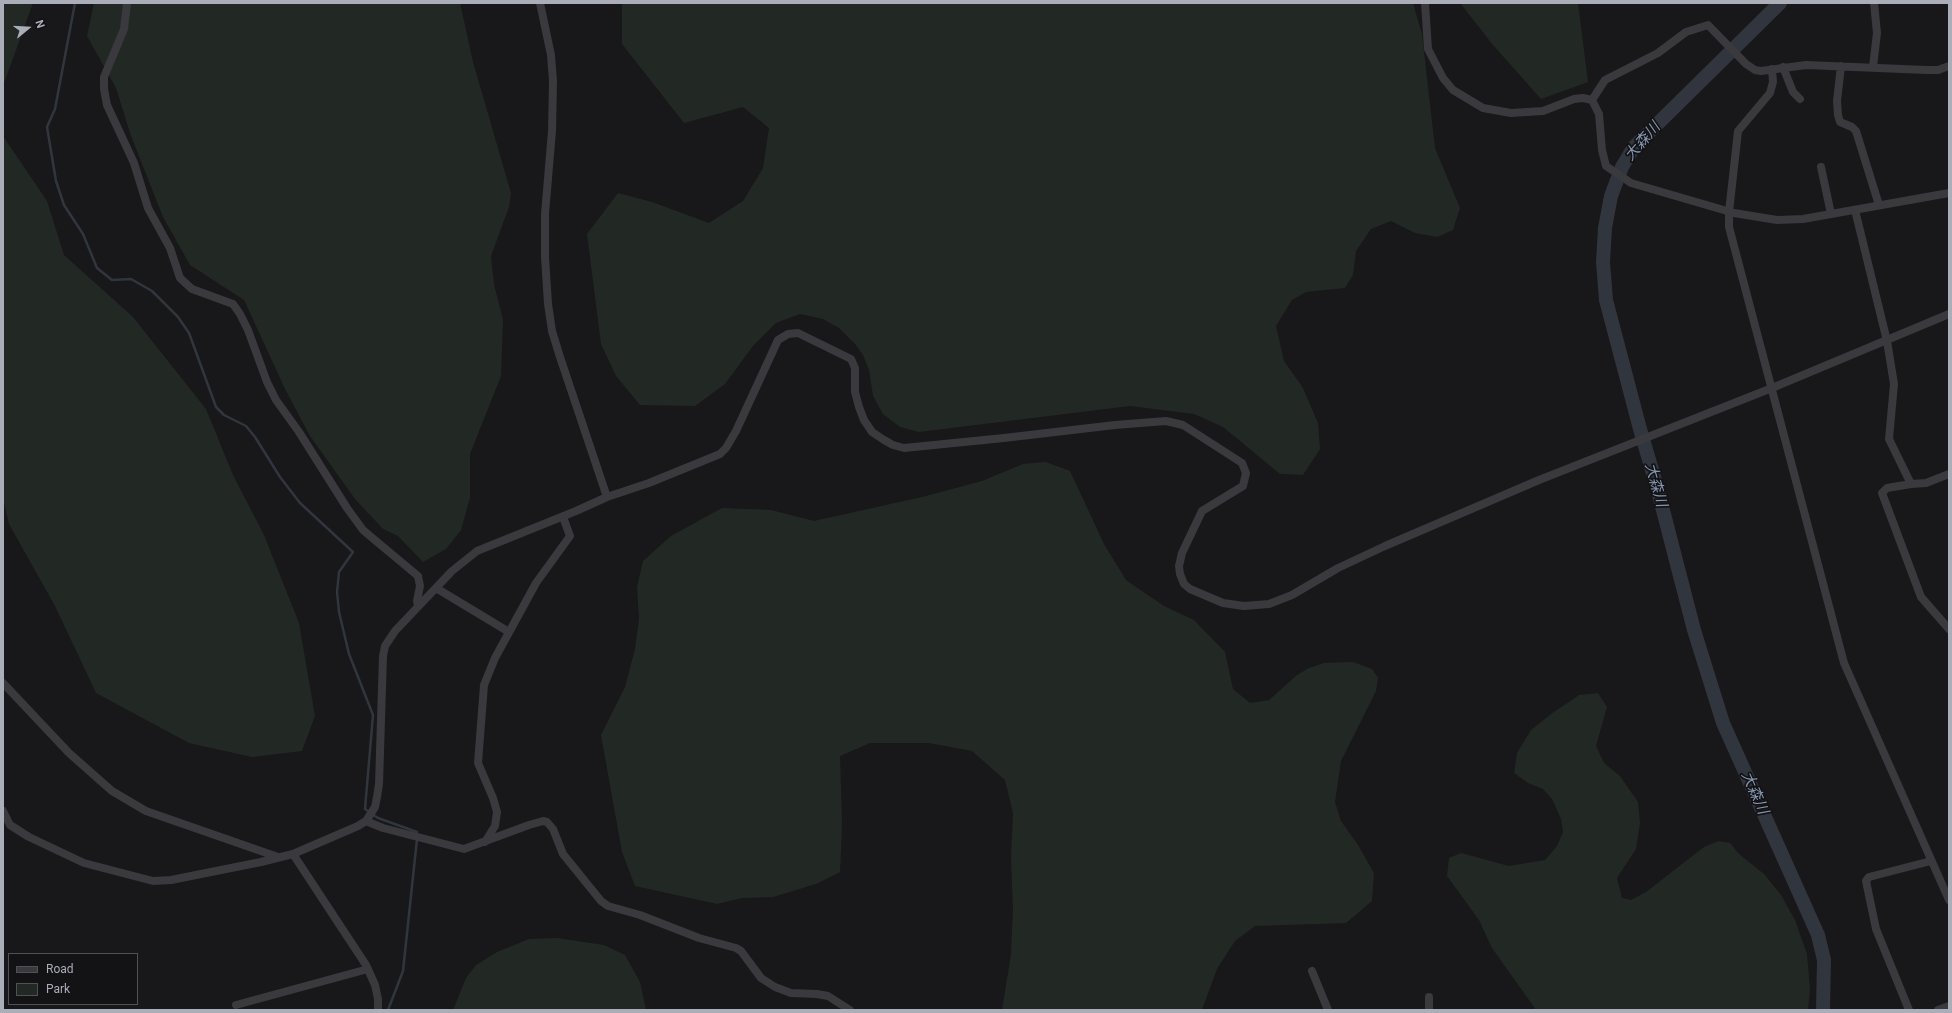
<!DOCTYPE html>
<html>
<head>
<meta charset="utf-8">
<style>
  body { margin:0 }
  #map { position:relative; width:1952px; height:1013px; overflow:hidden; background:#181719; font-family:Roboto,sans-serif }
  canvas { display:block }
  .frame { position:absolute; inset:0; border:4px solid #abadb8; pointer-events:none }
  .legend { position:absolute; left:8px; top:953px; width:130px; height:52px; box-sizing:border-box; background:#131214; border:1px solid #505056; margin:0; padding:5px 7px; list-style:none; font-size:12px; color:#abadb8 }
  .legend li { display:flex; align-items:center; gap:8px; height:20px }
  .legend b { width:20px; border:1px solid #505056 }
  .north { position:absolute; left:8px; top:8px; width:40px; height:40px; -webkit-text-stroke:3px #131214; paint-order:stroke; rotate:72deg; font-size:11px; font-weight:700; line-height:16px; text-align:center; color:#abadb8 }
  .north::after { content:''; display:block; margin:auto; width:14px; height:18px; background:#abadb8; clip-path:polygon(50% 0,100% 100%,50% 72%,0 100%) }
</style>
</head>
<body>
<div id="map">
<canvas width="1952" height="1013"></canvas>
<div class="frame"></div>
<ul class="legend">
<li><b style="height:5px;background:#39393e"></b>Road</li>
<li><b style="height:11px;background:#222924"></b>Park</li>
</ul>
<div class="north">N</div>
</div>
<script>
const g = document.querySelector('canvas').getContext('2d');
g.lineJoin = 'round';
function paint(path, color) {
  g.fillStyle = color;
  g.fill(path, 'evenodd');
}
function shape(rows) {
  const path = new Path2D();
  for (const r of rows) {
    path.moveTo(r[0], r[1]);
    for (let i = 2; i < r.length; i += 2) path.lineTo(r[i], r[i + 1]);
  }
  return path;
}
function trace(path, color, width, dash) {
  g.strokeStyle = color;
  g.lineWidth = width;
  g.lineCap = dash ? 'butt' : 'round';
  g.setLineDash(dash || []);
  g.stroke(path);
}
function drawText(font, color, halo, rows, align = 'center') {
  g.font = font + ' Roboto,"Noto Sans JP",sans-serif';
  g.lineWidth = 3.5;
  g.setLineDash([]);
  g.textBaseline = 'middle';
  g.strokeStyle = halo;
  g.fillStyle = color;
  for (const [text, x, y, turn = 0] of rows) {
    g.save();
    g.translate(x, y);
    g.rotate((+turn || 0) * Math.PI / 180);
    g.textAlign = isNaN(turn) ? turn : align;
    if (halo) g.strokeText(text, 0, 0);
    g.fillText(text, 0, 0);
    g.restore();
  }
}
paint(shape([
  [3,3,33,3,3,86],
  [94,3,460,3,473,62,511,193,509,207,491,256,494,284,503,320,501,376,470,454,470,498,461,530,446,549,423,562,398,536,383,529,355,499,310,436,285,389,244,300,190,265,163,217,131,136,116,88,87,36],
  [622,3,1413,3,1422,34,1435,148,1460,208,1453,230,1437,237,1415,233,1391,221,1371,229,1356,251,1353,275,1345,288,1306,292,1292,300,1276,326,1284,361,1303,388,1318,423,1320,449,1303,475,1280,474,1223,427,1194,414,1130,406,919,432,900,427,883,414,873,396,869,370,863,355,855,344,839,328,823,319,800,314,776,323,753,346,725,384,695,406,640,405,616,376,601,344,587,234,618,193,652,202,709,223,743,201,763,168,769,128,743,107,684,123,622,44],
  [1460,3,1578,3,1588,82,1541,99,1493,45],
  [3,136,47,201,64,255,133,317,206,409,233,475,264,535,299,623,315,716,302,751,252,757,189,743,96,693,55,606,9,524,3,499],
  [1046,462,1070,471,1104,544,1126,580,1164,606,1194,620,1225,652,1233,689,1250,703,1269,700,1297,675,1309,668,1324,663,1353,662,1372,669,1378,678,1376,691,1341,761,1335,802,1341,821,1358,845,1374,873,1372,901,1346,923,1255,926,1235,941,1217,969,1202,1010,1002,1010,1011,954,1013,909,1011,859,1013,813,1005,780,972,751,929,743,870,743,840,756,842,824,840,872,816,884,773,897,742,898,717,904,635,886,622,852,601,735,625,687,635,649,639,619,637,587,643,561,671,536,722,508,771,510,814,521,922,497,982,481,1023,464],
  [1598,693,1607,707,1596,746,1604,763,1620,776,1638,802,1640,823,1636,849,1617,878,1622,898,1631,900,1646,892,1704,847,1719,841,1730,843,1739,854,1764,874,1781,895,1795,920,1807,954,1810,989,1808,1010,1536,1010,1492,948,1479,920,1447,876,1449,858,1461,853,1509,866,1545,860,1557,846,1563,832,1561,819,1552,799,1543,789,1528,783,1514,773,1517,753,1531,730,1551,714,1579,695],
  [557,938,604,945,625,955,640,982,646,1010,453,1010,466,978,476,965,497,952,529,939]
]), '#222924');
trace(shape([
  [75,3,55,109,47,127,56,181,64,205,83,234,97,268,112,280,131,279,152,291,178,317,189,333,216,407,224,415,246,426,255,437,280,477,300,503,353,552,339,572,337,592,339,612,349,654,373,715,365,809,378,818,417,832,417,834],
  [388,1010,403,971,417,839]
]), '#31363e', 2.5);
trace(shape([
  [1780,3,1634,147,1622,167,1611,196,1605,228,1603,262,1606,300,1640,429,1657,487,1694,630,1723,723,1818,935,1824,960,1823,1010]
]), '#31363e', 14);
trace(shape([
  [127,3,124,29,104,77,104,89,107,105,134,163,148,208,170,248,180,278,192,289,233,304,240,314,248,330,267,382,276,400,299,432,347,508,363,530,376,541,418,576,420,586,417,601,418,606],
  [540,3,551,55,553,81,552,131,545,214,545,257,548,304,552,331,560,357,607,497],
  [1425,3,1428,49,1443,78,1453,90,1483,108,1511,113,1543,111,1574,99,1583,98,1592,100,1599,114,1602,150,1606,166,1631,183,1734,213,1777,220,1803,219,1949,193],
  [1841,66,1837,101,1838,115,1840,122,1852,127,1856,131,1879,205],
  [1783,67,1793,92,1800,99],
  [1873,67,1877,33,1874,3],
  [1772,69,1773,82,1770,93,1738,131,1729,212,1729,227,1844,663,1949,900],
  [1592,100,1605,80,1658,53,1686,32,1708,25,1746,64,1755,70,1761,71,1806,65,1926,70,1938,70,1949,66],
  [1821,167,1831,214],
  [1855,210,1887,341,1894,384,1889,439,1911,484,1887,488,1882,493,1921,597,1949,629],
  [1911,484,1926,483,1949,474],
  [436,588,509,632],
  [3,683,69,753,112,791,146,811,278,857],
  [3,811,10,825,29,837,84,863,153,881,171,880,261,862,293,854,358,826,366,821,375,807,377,797,379,784,383,656,385,646,395,631,452,571,477,551,576,511,607,497,649,483,720,454,726,448,736,431,778,340,788,334,798,333,851,359,855,368,855,392,859,407,864,420,872,432,884,440,893,445,904,448,1004,438,1115,425,1166,421,1183,425,1242,463,1246,473,1243,486,1202,511,1182,553,1179,566,1180,574,1184,584,1190,589,1223,603,1244,606,1269,604,1292,595,1338,568,1385,546,1539,480,1772,388,1949,314],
  [366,821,383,828,464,849,529,825,543,821,547,822,553,829,563,854,601,901,608,906,640,915,699,938,736,948,741,951,761,978,775,987,791,993,817,994,828,996,850,1010],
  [485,842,495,826,497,812,493,798,478,763,484,685,495,658,536,583,570,536,563,517],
  [293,854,366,965,375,985,378,999,378,1010],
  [1312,971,1328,1010],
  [236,1005,368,969],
  [1429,1010,1429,997],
  [1909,1010,1876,929,1866,881,1869,877,1931,861],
  [1938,1010,1949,1006]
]), '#39393e', 8);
drawText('italic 15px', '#8596b0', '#131214', [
  ["大森川",1643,142,-49],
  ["大森川",1655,485,74],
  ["大森川",1754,793,66]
]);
</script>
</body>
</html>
